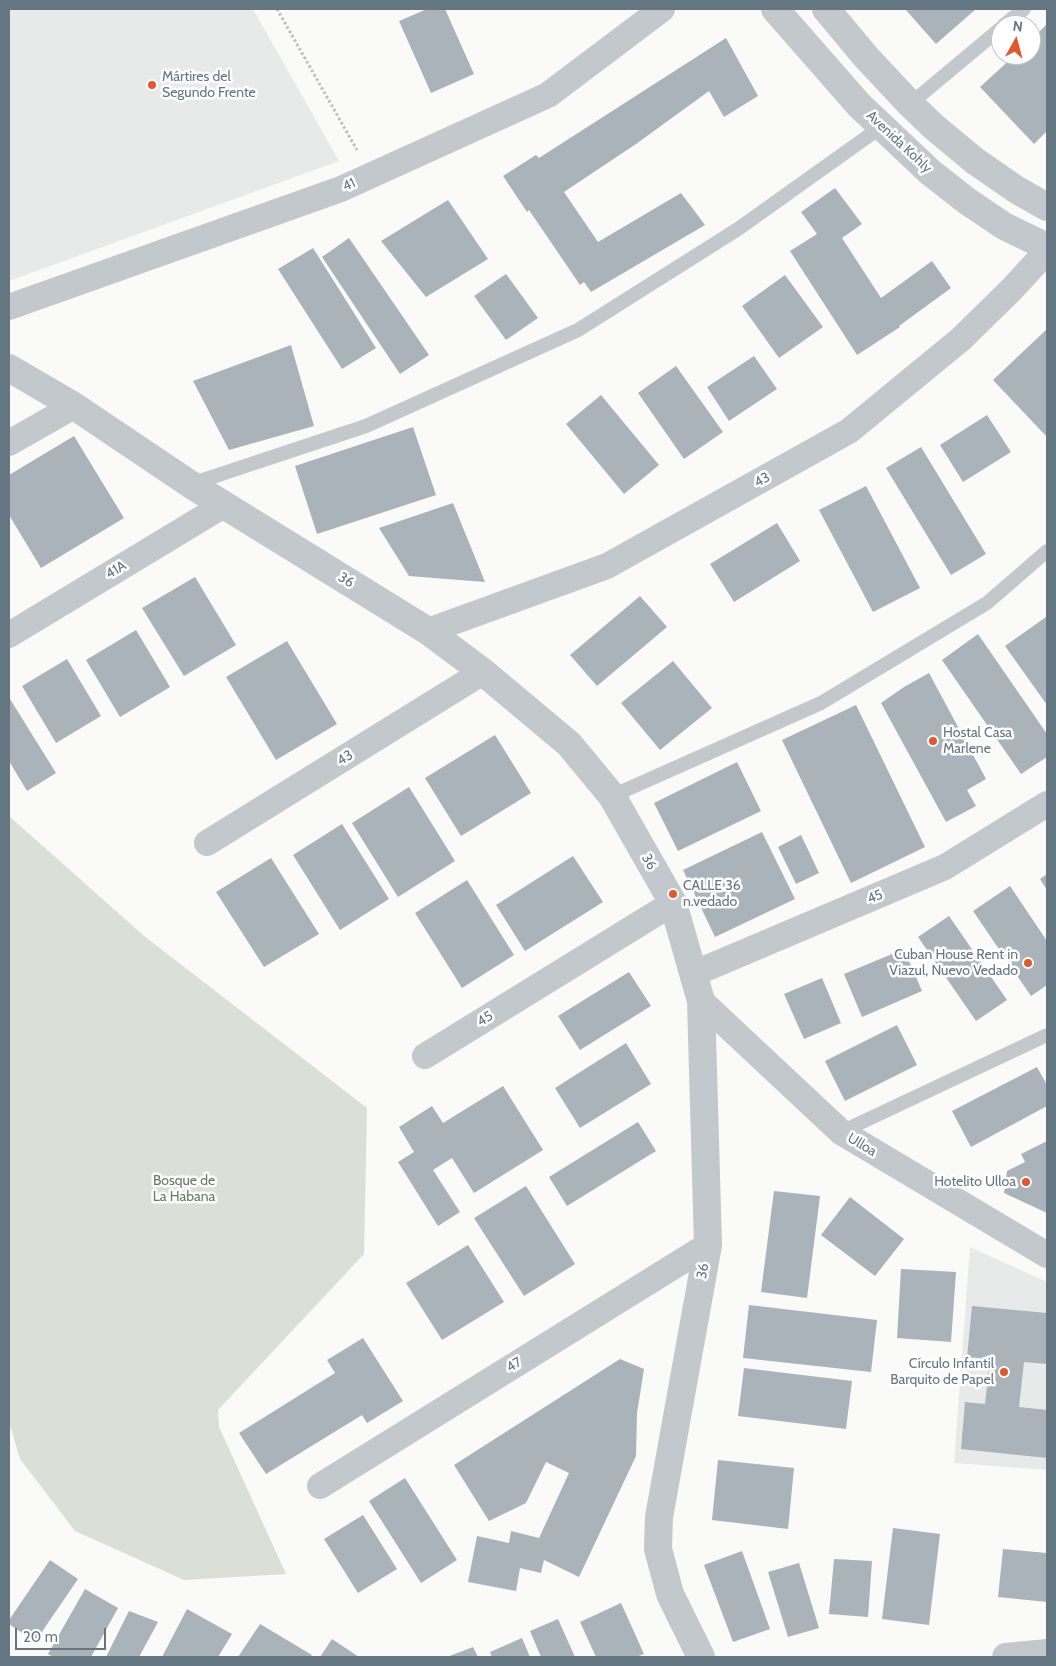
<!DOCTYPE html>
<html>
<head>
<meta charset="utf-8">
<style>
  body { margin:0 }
  #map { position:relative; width:1056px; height:1666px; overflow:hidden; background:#fafaf8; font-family:Cabin,sans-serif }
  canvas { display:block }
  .frame { position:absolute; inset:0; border:10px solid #657683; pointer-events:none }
  .north { position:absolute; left:991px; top:15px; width:50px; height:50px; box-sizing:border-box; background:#fff; border:1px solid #c1c8cd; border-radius:50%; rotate:7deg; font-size:14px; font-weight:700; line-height:20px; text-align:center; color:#657683 }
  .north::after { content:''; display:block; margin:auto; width:18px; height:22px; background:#e4572e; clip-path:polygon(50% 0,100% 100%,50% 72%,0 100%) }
  .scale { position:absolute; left:15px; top:1628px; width:91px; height:22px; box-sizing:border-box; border:2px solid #657683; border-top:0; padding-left:6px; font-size:15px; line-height:18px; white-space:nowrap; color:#657683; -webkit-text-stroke:4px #fff; paint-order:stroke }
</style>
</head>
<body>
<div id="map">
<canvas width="1056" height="1666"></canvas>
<div class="frame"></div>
<div class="north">N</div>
<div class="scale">20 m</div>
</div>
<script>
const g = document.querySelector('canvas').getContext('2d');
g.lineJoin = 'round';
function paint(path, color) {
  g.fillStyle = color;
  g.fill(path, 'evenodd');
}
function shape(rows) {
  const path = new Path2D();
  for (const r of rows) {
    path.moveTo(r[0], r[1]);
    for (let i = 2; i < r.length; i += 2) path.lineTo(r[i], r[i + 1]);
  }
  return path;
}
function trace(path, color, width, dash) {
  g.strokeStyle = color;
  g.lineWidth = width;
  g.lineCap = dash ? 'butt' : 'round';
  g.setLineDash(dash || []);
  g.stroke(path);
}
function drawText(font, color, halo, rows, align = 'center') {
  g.font = font + ' Cabin,sans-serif';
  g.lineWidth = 5;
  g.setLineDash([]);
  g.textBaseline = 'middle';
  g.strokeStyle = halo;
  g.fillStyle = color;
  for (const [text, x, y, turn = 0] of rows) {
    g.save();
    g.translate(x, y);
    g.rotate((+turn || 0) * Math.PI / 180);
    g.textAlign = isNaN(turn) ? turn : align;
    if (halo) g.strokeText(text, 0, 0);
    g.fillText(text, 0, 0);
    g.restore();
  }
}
paint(shape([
  [9,9,253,9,339,161,9,281],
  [970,1247,1047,1282,1047,1470,954,1463]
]), '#e8e9e9');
paint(shape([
  [9,816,144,936,367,1108,364,1254,218,1410,219,1427,286,1574,184,1580,75,1531,20,1459,9,1422]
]), '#dadfd7');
paint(shape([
  [427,9,445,9,474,74,431,93,399,21],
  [905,9,976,9,936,44],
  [1047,24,1047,131,1034,144,980,87,1015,55,1031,55,1031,40],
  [726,38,758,96,724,117,709,91,636,144,564,192,598,242,681,193,705,225,591,292,584,282,580,285,529,210,527,212,503,176,536,155,539,158],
  [835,188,862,224,842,238,881,298,932,261,951,288,899,326,900,327,857,355,790,251,817,234,801,212],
  [448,200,488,259,426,297,381,241],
  [349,238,429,355,400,374,322,257],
  [313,248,376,348,342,369,278,269],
  [506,274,538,318,506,340,474,296],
  [785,275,823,327,779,358,742,306],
  [1047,329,1047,437,993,380],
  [291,345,314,426,229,450,193,381],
  [754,356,777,389,729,421,707,387],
  [676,366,723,432,684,459,638,393],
  [601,395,659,465,624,494,566,424],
  [987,415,1011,452,963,482,940,445],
  [413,427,436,495,317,534,295,466],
  [74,436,124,518,41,568,9,515,9,475],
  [921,447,986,554,951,575,886,468],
  [866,486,920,588,873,612,819,510],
  [453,503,485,582,409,576,379,528],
  [777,523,800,561,734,602,710,564],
  [195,577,236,645,184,676,142,608],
  [640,596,667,627,597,686,570,655],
  [1046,617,1047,618,1047,705,1005,646],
  [136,630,170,687,120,717,86,660],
  [978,634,1047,734,1047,757,1021,774,942,660],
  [287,641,337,724,276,760,226,677],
  [67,659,101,716,56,743,22,686],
  [673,661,712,708,660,750,621,703],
  [929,673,986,779,967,790,976,806,946,822,881,703,904,687],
  [9,699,10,699,56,773,27,791,9,761],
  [856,705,925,847,851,883,782,740],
  [495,735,531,793,461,836,425,778],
  [737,762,761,811,678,851,654,803],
  [409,787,455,861,398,897,352,823],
  [342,824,389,899,340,930,293,855],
  [762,832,795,899,715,937,683,870],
  [801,835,819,873,796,884,778,847],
  [573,856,603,902,525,951,496,905],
  [271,858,319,934,264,967,216,892],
  [1047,874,1047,890,1040,879],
  [467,880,514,955,462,988,415,913],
  [1010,886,1047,941,1047,985,1031,996,973,911],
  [949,916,1007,1000,976,1021,918,937],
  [904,949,922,991,862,1017,844,974],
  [629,972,651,1006,580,1050,558,1016],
  [822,978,841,1023,804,1039,784,994],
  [897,1025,917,1065,845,1101,825,1061],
  [626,1043,651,1084,580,1128,555,1088],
  [1037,1067,1047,1085,1047,1106,971,1147,952,1111],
  [503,1086,543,1150,474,1193,452,1158,433,1170,460,1212,438,1226,398,1162,414,1152,399,1127,432,1106,443,1123],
  [638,1122,656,1151,567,1206,549,1177],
  [1047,1141,1047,1213,1004,1193,1007,1171,1025,1162,1021,1154],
  [526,1186,575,1264,524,1296,474,1218],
  [774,1191,820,1196,807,1298,761,1292],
  [850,1197,904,1239,875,1276,821,1235],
  [468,1245,504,1302,442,1340,406,1283],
  [901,1269,956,1272,951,1342,897,1338],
  [749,1305,877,1320,871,1372,743,1358],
  [972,1306,1047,1313,1047,1364,1024,1362,1019,1407,1047,1410,1047,1458,961,1449,965,1402,985,1404,990,1359,967,1357],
  [363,1338,403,1401,367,1423,362,1415,266,1474,239,1433,335,1373,327,1360],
  [620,1359,644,1369,637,1413,636,1456,579,1577,544,1560,541,1573,520,1568,516,1591,468,1582,477,1536,509,1543,511,1531,539,1538,569,1473,546,1462,526,1503,489,1521,454,1465],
  [744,1368,852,1381,846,1429,738,1416],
  [718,1460,794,1468,788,1529,712,1520],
  [405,1478,457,1560,421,1583,369,1501],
  [363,1515,397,1569,358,1593,324,1539],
  [893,1528,940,1534,929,1625,882,1619],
  [1003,1549,1047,1553,1047,1602,998,1597],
  [742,1551,770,1629,733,1642,704,1565],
  [834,1559,872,1561,868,1617,829,1614],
  [50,1560,78,1579,35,1642,9,1624,9,1620],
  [799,1563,819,1628,788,1637,768,1572],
  [85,1589,118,1608,91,1657,53,1657,48,1654],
  [621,1603,644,1654,636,1657,596,1657,580,1622],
  [187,1609,232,1634,218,1657,162,1657],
  [129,1611,158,1622,139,1657,106,1657],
  [558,1619,575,1657,541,1657,530,1631],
  [260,1624,312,1655,310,1657,238,1657],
  [522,1638,530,1657,492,1657,490,1652],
  [332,1639,359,1657,320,1657],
  [473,1647,478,1657,447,1657]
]), '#aab3b9');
trace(shape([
  [277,9,357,150]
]), '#bbbfc2', 3, [2.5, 2.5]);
trace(shape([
  [1004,25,1024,9],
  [910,104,1001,28],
  [191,484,366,426,578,330,738,229,881,127],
  [612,796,821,703,987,603,1047,551],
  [841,1132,1047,1035]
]), '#c3c8cc', 14);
trace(shape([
  [9,307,341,189,548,95,662,9],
  [9,443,74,406],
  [428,631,607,566,849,431,961,339,1011,290,1047,251],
  [9,635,224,505],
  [207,843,483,672],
  [693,974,945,867,1047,804],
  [701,1001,841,1132,1047,1255],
  [425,1056,673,903],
  [320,1486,708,1245]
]), '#c3c8cc', 26);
trace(shape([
  [775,9,859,105,930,172,967,201,1004,226,1047,247],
  [826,9,866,57,910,104,934,127,975,161,1017,190,1047,207],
  [9,368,74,406,190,484,428,631,483,672,569,744,612,796,673,903,701,1001,708,1245,659,1517,658,1549,670,1594,701,1657],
  [1006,1657,1047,1653]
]), '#c3c8cc', 28);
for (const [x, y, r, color] of [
  [152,85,5,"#e4572e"],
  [933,741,5,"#e4572e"],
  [673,894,5,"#e4572e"],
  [1028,963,5,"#e4572e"],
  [1026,1182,5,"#e4572e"],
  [1004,1372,5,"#e4572e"]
]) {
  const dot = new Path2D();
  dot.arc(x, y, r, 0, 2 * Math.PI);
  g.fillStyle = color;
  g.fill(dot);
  trace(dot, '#fff', 2);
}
drawText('14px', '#657683', '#fff', [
  ["Mártires del",162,77],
  ["Segundo Frente",162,93],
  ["Hostal Casa",943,733],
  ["Marlene",943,749],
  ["CALLE 36",683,886],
  ["n.vedado",683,902],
  ["Cuban House Rent in",1018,955,"right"],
  ["Viazul, Nuevo Vedado",1018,971,"right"],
  ["Hotelito Ulloa",1016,1182,"right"],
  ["Círculo Infantil",994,1364,"right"],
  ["Barquito de Papel",994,1380,"right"]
], 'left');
drawText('14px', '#657683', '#fff', [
  ["Avenida Kohly",899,142,43],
  ["41",349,185,-24],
  ["43",762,480,-29],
  ["41A",116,570,-31],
  ["36",346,580,32],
  ["43",345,758,-32],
  ["36",649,862,60],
  ["45",875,897,-23],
  ["45",485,1019,-32],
  ["Ulloa",862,1145,31],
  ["36",703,1271,-80],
  ["47",514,1365,-32]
]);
drawText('14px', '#687a64', '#fff', [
  ["Bosque de",184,1181],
  ["La Habana",184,1197]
]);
</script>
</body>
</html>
